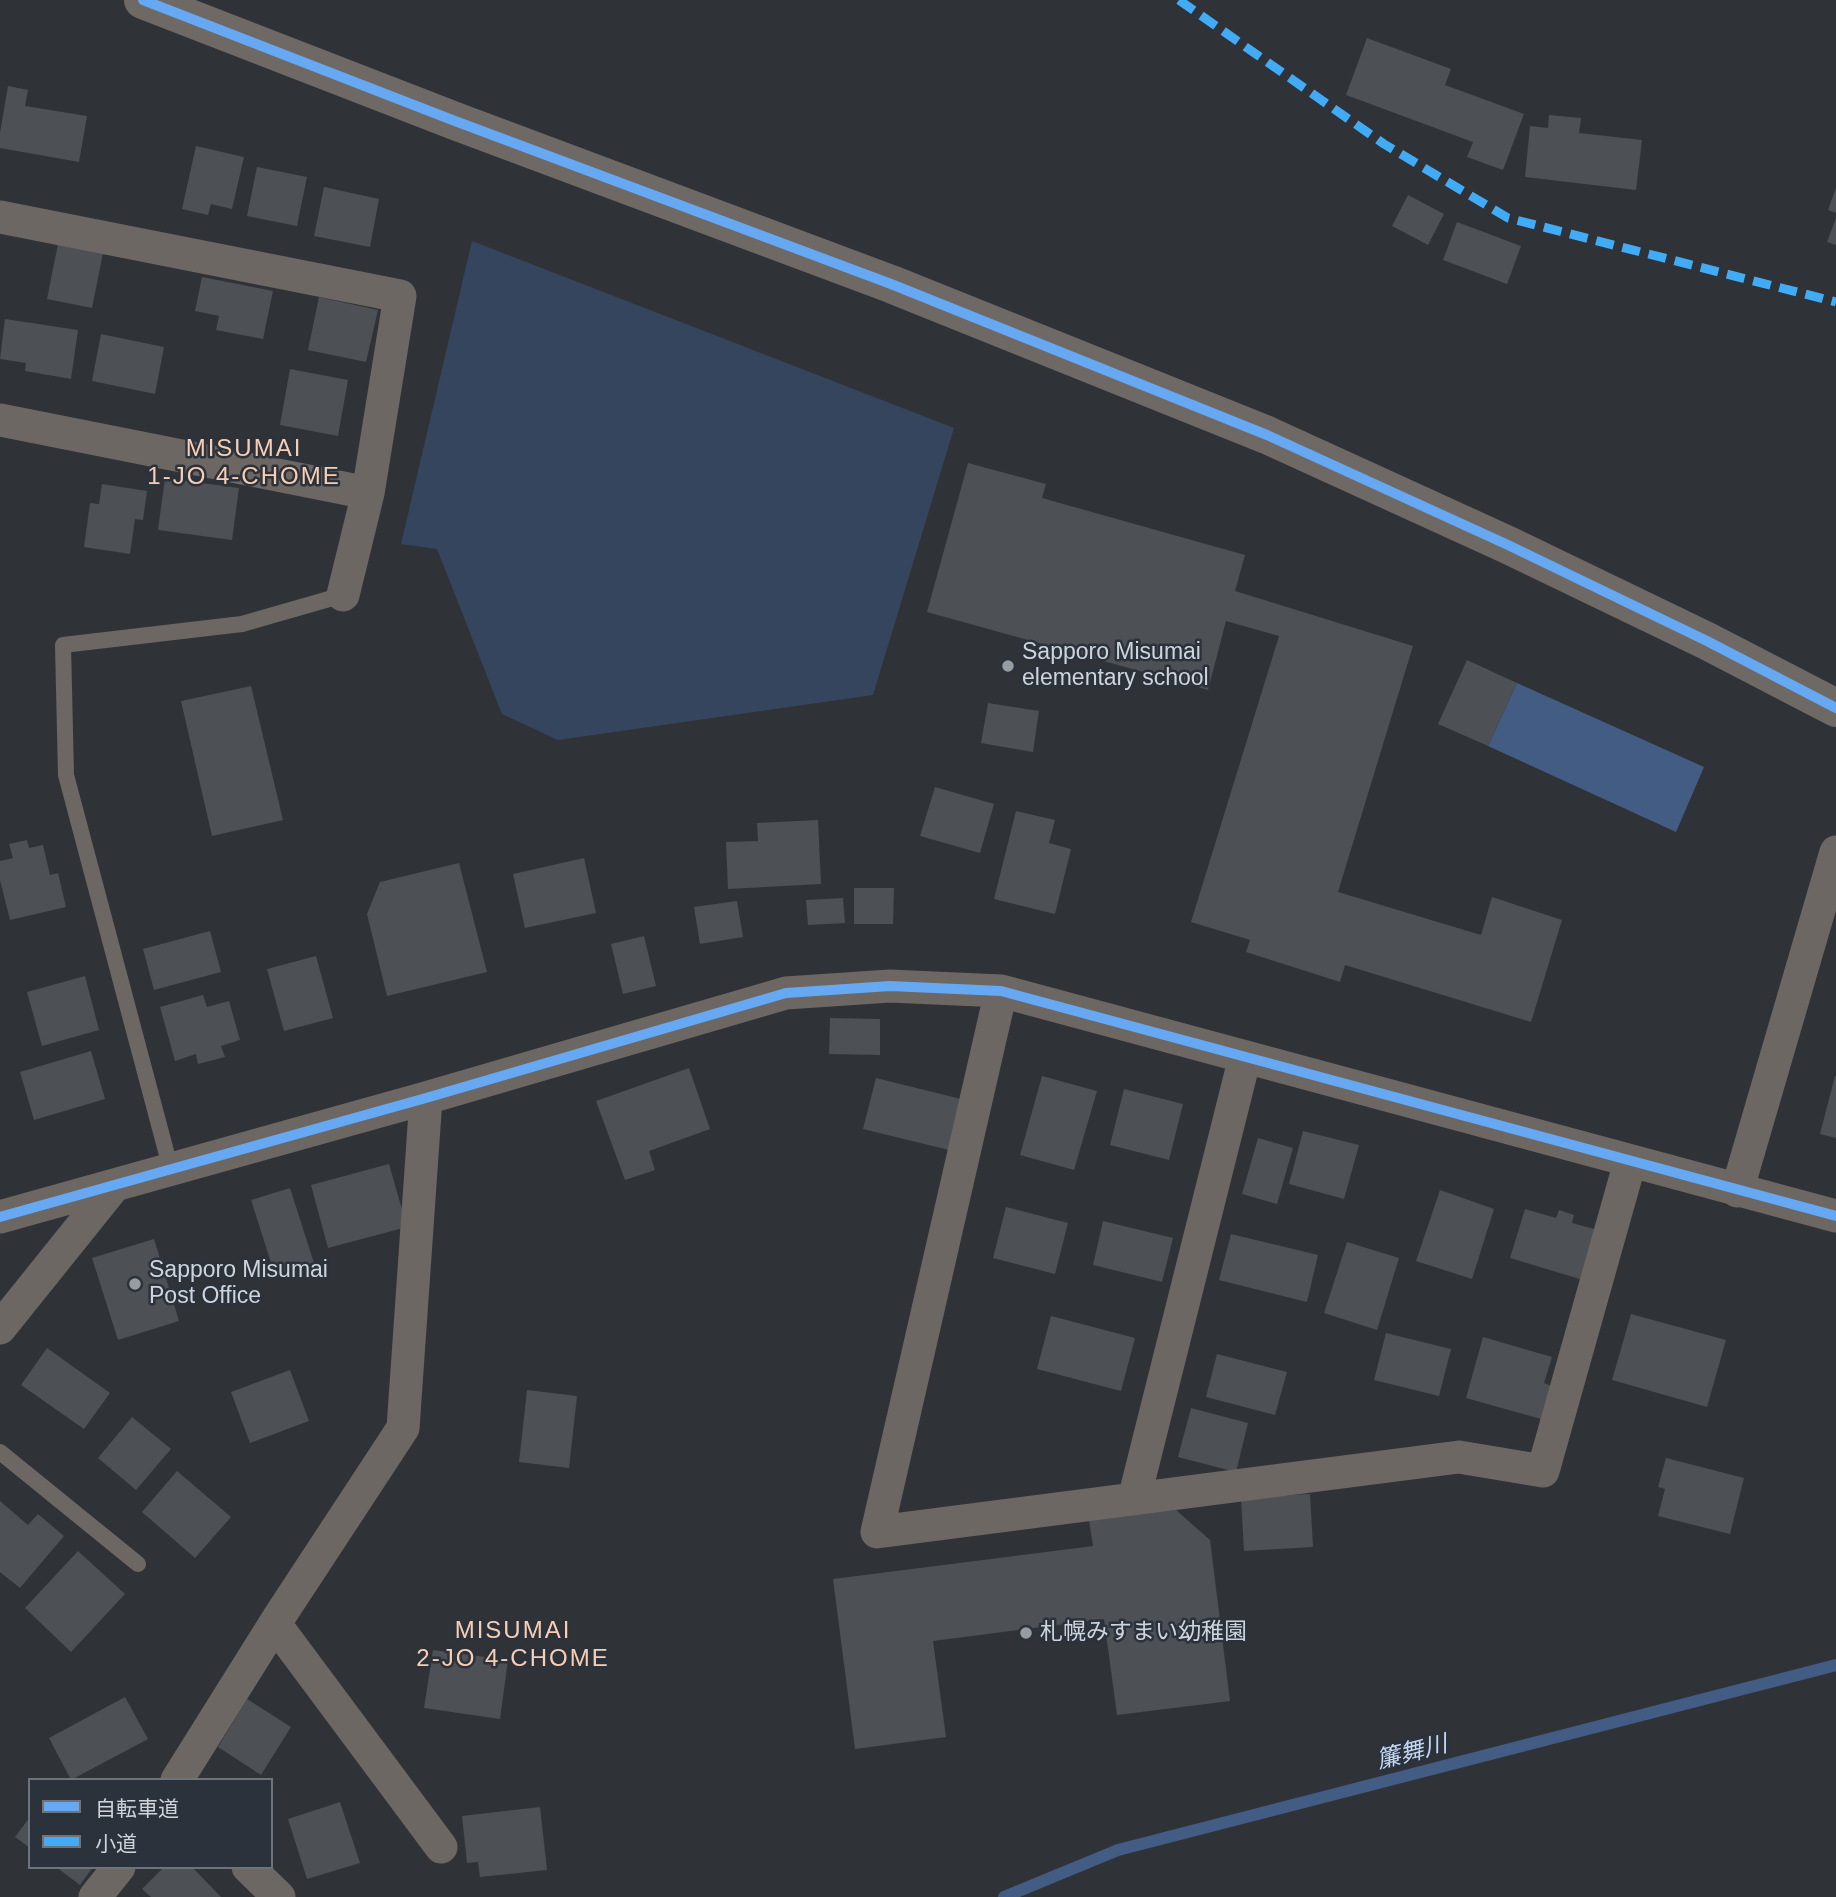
<!DOCTYPE html>
<html>
<head>
<meta charset="utf-8">
<style>
  body { margin:0 }
  #map { position:relative; width:1836px; height:1897px; overflow:hidden; background:#2f3338; font-family:Helvetica,"Noto Sans JP",sans-serif }
  canvas { display:block }
  .legend { position:absolute; left:28px; top:1778px; width:245px; height:91px; box-sizing:border-box; background:#2b323c; border:2px solid #6d737b; margin:0; padding:9px 12px; list-style:none; font-size:21px; color:#cfd4da }
  .legend li { display:flex; align-items:center; gap:14px; height:35px }
  .legend b { width:35px; border:2px solid #6d737b }
</style>
</head>
<body>
<div id="map">
<canvas width="1836" height="1897"></canvas>
<ul class="legend">
<li><b style="height:9px;background:#66a8f1"></b>自転車道</li>
<li><b style="height:9px;background:#42abf6"></b>小道</li>
</ul>
</div>
<script>
const g = document.querySelector('canvas').getContext('2d');
g.lineJoin = 'round';
function paint(path, color) {
  g.fillStyle = color;
  g.fill(path, 'evenodd');
}
function shape(rows) {
  const path = new Path2D();
  for (const r of rows) {
    path.moveTo(r[0], r[1]);
    for (let i = 2; i < r.length; i += 2) path.lineTo(r[i], r[i + 1]);
  }
  return path;
}
function trace(path, color, width, dash) {
  g.strokeStyle = color;
  g.lineWidth = width;
  g.lineCap = dash ? 'butt' : 'round';
  g.setLineDash(dash || []);
  g.stroke(path);
}
function drawText(font, color, halo, rows, align = 'center') {
  g.font = font + ' Helvetica,"Noto Sans JP",sans-serif';
  g.lineWidth = 5;
  g.setLineDash([]);
  g.textBaseline = 'middle';
  g.strokeStyle = halo;
  g.fillStyle = color;
  for (const [text, x, y, turn = 0] of rows) {
    g.save();
    g.translate(x, y);
    g.rotate((+turn || 0) * Math.PI / 180);
    g.textAlign = isNaN(turn) ? turn : align;
    if (halo) g.strokeText(text, 0, 0);
    g.fillText(text, 0, 0);
    g.restore();
  }
}
paint(shape([
  [472,241,954,428,873,695,558,740,502,714,437,549,401,544]
]), '#36455e');
paint(shape([
  [1517,683,1704,767,1676,832,1488,746]
]), '#435c84');
trace(shape([
  [1004,1897,1118,1850,1836,1665]
]), '#435c84', 12);
paint(shape([
  [1367,38,1451,69,1445,85,1524,114,1503,170,1467,157,1473,142,1346,95],
  [8,86,28,90,25,106,87,116,79,162,0,148,0,133],
  [1549,115,1581,118,1579,133,1642,140,1636,190,1525,177,1530,126,1548,128],
  [196,146,244,157,232,209,211,204,208,215,182,209],
  [257,167,307,177,297,226,247,216],
  [324,187,379,199,370,247,314,236],
  [1836,188,1836,213,1828,210],
  [1408,195,1444,214,1428,245,1392,226],
  [1836,218,1836,245,1827,242],
  [1457,222,1521,246,1507,284,1443,260],
  [58,244,103,253,92,308,47,299],
  [202,277,273,291,263,339,216,330,219,316,195,311],
  [319,297,378,310,366,362,308,350],
  [5,319,78,330,71,379,25,371,26,363,0,359],
  [101,334,164,347,155,394,92,381],
  [290,369,348,380,338,436,280,425],
  [968,463,1046,484,1042,498,1245,555,1235,591,1413,646,1338,892,1481,935,1492,897,1562,920,1531,1022,1345,965,1340,982,1246,952,1250,940,1191,922,1279,636,1226,621,1208,690,927,612],
  [165,478,239,488,232,540,158,530],
  [102,484,147,491,143,520,135,519,130,554,84,547,90,503,99,504],
  [1467,660,1517,683,1488,746,1438,724],
  [251,686,283,820,212,836,181,701],
  [988,703,1039,711,1033,752,981,743],
  [935,787,994,804,980,853,920,836],
  [1016,811,1055,820,1049,843,1071,849,1055,914,994,899],
  [818,820,821,884,728,889,726,842,758,841,757,823],
  [27,840,29,848,43,845,50,875,58,873,66,907,10,920,0,880,0,861,13,858,9,844],
  [584,858,596,913,525,928,513,874],
  [459,863,487,972,387,996,367,914,380,882],
  [854,888,894,888,893,924,854,924],
  [843,898,845,923,808,925,806,900],
  [737,901,743,937,700,944,694,907],
  [210,931,221,972,154,990,143,949],
  [644,936,656,986,623,994,611,944],
  [316,956,333,1018,284,1031,267,969],
  [85,976,99,1030,42,1046,27,992],
  [203,995,207,1007,229,1001,240,1040,221,1046,225,1057,198,1064,196,1054,175,1061,160,1007],
  [830,1018,880,1019,880,1055,829,1054],
  [91,1051,105,1099,34,1120,20,1072],
  [689,1068,710,1129,649,1151,655,1170,625,1180,596,1101],
  [1042,1076,1097,1091,1074,1170,1020,1155],
  [1835,1076,1836,1076,1836,1138,1820,1134],
  [876,1078,965,1100,953,1151,863,1129],
  [1124,1089,1183,1104,1169,1160,1110,1145],
  [1303,1131,1359,1145,1344,1199,1289,1184],
  [1258,1138,1293,1148,1277,1204,1242,1194],
  [389,1164,407,1227,328,1248,311,1185],
  [290,1188,314,1263,275,1275,251,1200],
  [1440,1190,1494,1209,1472,1279,1416,1261],
  [1006,1207,1068,1223,1055,1274,993,1258],
  [1525,1209,1556,1218,1559,1210,1574,1215,1572,1223,1598,1230,1583,1280,1510,1258],
  [1103,1221,1173,1238,1162,1282,1093,1265],
  [1231,1234,1318,1255,1307,1302,1219,1280],
  [154,1239,179,1321,118,1340,92,1258],
  [1347,1242,1399,1258,1377,1330,1324,1313],
  [1631,1314,1726,1340,1707,1407,1612,1380],
  [1051,1316,1135,1338,1121,1391,1037,1369],
  [1386,1333,1451,1349,1439,1396,1374,1380],
  [1483,1337,1552,1357,1544,1383,1551,1386,1541,1419,1466,1398],
  [47,1348,110,1393,84,1429,21,1385],
  [1217,1354,1287,1372,1275,1415,1206,1397],
  [290,1370,309,1421,250,1443,231,1392],
  [527,1390,577,1396,569,1468,519,1462],
  [1191,1408,1248,1423,1236,1472,1178,1457],
  [132,1417,171,1449,136,1490,98,1458],
  [1666,1458,1744,1478,1730,1534,1658,1516,1665,1489,1658,1487],
  [177,1471,231,1517,195,1558,142,1512],
  [1310,1494,1313,1547,1244,1551,1241,1498],
  [0,1501,28,1525,38,1514,64,1536,20,1588,0,1572],
  [1176,1510,1210,1540,1230,1701,1117,1715,1104,1619,933,1641,946,1737,855,1749,833,1579,1093,1546,1089,1520],
  [78,1551,125,1594,71,1652,25,1608],
  [433,1650,508,1660,500,1719,424,1708],
  [125,1697,148,1739,71,1780,49,1738],
  [247,1699,291,1727,261,1775,218,1747],
  [340,1802,360,1863,307,1879,288,1819],
  [540,1807,547,1870,480,1877,478,1862,467,1863,462,1816],
  [30,1817,30,1848,15,1837],
  [56,1867,93,1867,80,1885],
  [164,1867,192,1867,221,1897,151,1897,142,1889]
]), '#4d5055');
trace(shape([
  [171,1170,66,775,63,645,242,624,343,595],
  [0,1452,138,1564]
]), '#6c6763', 16);
trace(shape([
  [0,217,400,296,368,493,0,420],
  [343,595,368,493],
  [1001,991,877,1532,1459,1457,1543,1471,1630,1162],
  [1737,1191,1836,852],
  [0,1217,426,1098,786,993,890,986,1001,991,1836,1216],
  [0,1328,114,1186],
  [1134,1499,1245,1057],
  [275,1624,441,1847],
  [177,1780,279,1617,403,1428,426,1098],
  [248,1867,279,1897],
  [95,1897,119,1867]
]), '#6c6763', 33);
trace(shape([
  [143,0,455,121,891,284,1267,435,1508,545,1707,641,1836,708]
]), '#6f6966', 38);
trace(shape([
  [1179,0,1384,144,1508,218,1836,302]
]), '#42abf6', 9, [18, 9]);
trace(shape([
  [143,0,455,121,891,284,1267,435,1508,545,1707,641,1836,708],
  [0,1217,426,1098,786,993,890,986,1001,991,1836,1216]
]), '#66a8f1', 10);
for (const [x, y, r, color] of [
  [1008,666,7,"#979ca1"],
  [135,1284,7,"#979ca1"],
  [1026,1633,7,"#979ca1"]
]) {
  const dot = new Path2D();
  dot.arc(x, y, r, 0, 2 * Math.PI);
  g.fillStyle = color;
  g.fill(dot);
  trace(dot, '#2b323c', 2.5);
}
drawText('23px', '#cfd4da', '#2b323c', [
  ["Sapporo Misumai",1022,653],
  ["elementary school",1022,679],
  ["Sapporo Misumai",149,1271],
  ["Post Office",149,1297],
  ["札幌みすまい幼稚園",1040,1633]
], 'left');
g.letterSpacing = '2px';
drawText('24px', '#f8ceb3', '#2b323c', [
  ["MISUMAI",244,449],
  ["1-JO 4-CHOME",244,477],
  ["MISUMAI",513,1631],
  ["2-JO 4-CHOME",513,1659]
]);
g.letterSpacing = '0px';
drawText('italic 24px', '#c4d6f2', '#2b323c', [
  ["簾舞川",1412,1753,-14]
]);
</script>
</body>
</html>
